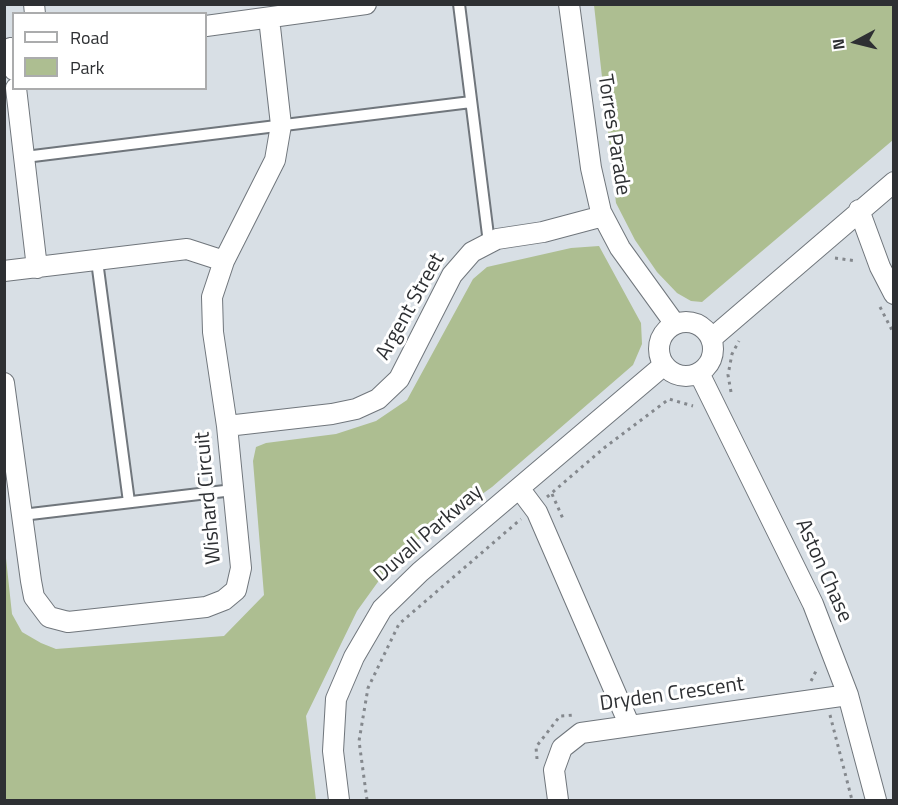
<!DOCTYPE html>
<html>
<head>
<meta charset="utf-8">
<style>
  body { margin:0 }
  #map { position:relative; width:898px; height:805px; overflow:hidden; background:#d8dfe5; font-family:"Titillium Web",sans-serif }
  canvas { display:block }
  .frame { position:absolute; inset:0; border:6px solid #2e3033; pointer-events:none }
  .legend { position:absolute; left:12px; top:12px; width:195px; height:78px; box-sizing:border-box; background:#fff; border:2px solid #abacad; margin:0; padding:8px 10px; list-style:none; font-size:18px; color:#2e3033 }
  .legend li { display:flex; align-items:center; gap:12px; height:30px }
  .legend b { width:30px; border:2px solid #abacad }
  .north { position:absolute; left:826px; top:12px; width:60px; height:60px; -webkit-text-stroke:4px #fff; paint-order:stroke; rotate:263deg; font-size:16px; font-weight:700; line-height:24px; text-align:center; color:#2e3033 }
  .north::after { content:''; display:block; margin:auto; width:21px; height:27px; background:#2e3033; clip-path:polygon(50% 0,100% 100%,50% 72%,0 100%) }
</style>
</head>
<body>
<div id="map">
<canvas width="898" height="805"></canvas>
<div class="frame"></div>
<ul class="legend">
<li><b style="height:8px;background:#fff"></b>Road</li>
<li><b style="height:16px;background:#adbe91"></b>Park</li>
</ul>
<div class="north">N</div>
</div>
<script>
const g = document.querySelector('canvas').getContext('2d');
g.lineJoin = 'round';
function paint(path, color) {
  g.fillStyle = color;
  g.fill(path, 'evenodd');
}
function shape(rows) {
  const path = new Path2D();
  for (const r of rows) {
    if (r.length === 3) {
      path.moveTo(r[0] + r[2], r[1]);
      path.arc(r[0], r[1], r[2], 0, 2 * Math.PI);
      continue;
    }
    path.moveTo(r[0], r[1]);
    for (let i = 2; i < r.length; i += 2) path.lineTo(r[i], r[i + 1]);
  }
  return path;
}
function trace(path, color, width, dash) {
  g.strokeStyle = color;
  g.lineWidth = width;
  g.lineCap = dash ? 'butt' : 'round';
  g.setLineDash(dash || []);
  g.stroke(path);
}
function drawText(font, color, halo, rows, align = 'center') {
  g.font = font + ' "Titillium Web",sans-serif';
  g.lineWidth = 6;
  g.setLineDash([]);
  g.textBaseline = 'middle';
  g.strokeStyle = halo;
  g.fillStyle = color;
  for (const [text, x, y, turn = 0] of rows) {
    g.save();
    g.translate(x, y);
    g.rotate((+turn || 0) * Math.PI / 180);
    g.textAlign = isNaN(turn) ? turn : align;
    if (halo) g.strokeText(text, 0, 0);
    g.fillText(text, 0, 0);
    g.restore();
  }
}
paint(shape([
  [594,5,893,5,893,140,702,302,691,301,677,293,657,272,635,240,616,203],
  [599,246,641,323,642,344,633,365,492,487,398,554,357,611,306,716,316,800,5,800,5,549,12,614,22,632,41,643,56,649,224,636,264,595,253,461,256,447,266,443,336,434,376,421,407,400,473,279,487,267,571,248]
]), '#adbe91');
const lane = shape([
  [459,4,489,243],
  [25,157,471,102],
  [97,261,129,502],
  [22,515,233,490]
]);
const street = shape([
  [34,4,35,14],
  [569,4,591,168,601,212,620,248,675,324],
  [206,26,366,4],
  [11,48,14,70],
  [16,88,37,268],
  [859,210,880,267,894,294],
  [4,271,187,249,224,261],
  [686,349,27],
  [711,339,894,182],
  [699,373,813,604,848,695,876,800],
  [4,383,31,581,34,597,49,617,68,622,206,607,224,600,236,590,241,568,227,426,213,332,212,297,224,261,275,160,281,125,269,18],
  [227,426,332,414,356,409,378,399,399,379,452,275,472,252,497,239,543,232,603,216],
  [519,488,537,512,629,724],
  [339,800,333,751,336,699,354,657,382,609,420,572,664,365],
  [558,800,554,770,562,748,581,733,848,695]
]);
trace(lane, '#70767c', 14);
trace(street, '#70767c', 22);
trace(shape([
  [835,258,857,261],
  [880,307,894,334],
  [731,392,728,375,732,354,739,341],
  [552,494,564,521],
  [547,497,604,448,669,399,693,406],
  [811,681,817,669],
  [830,715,852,800],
  [537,759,536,747,560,716,574,715],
  [367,800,359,741,368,688,399,624,521,519]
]), '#84888d', 3, [3, 4.5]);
trace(lane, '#fff', 10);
trace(street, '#fff', 20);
drawText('21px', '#2e3033', '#fff', [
  ["Torres Parade",613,135,81],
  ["Argent Street",411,307,-61],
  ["Wishard Circuit",209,498,-95],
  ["Duvall Parkway",429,534,-41],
  ["Aston Chase",823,571,66],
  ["Dryden Crescent",672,695,-8]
]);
</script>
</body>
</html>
